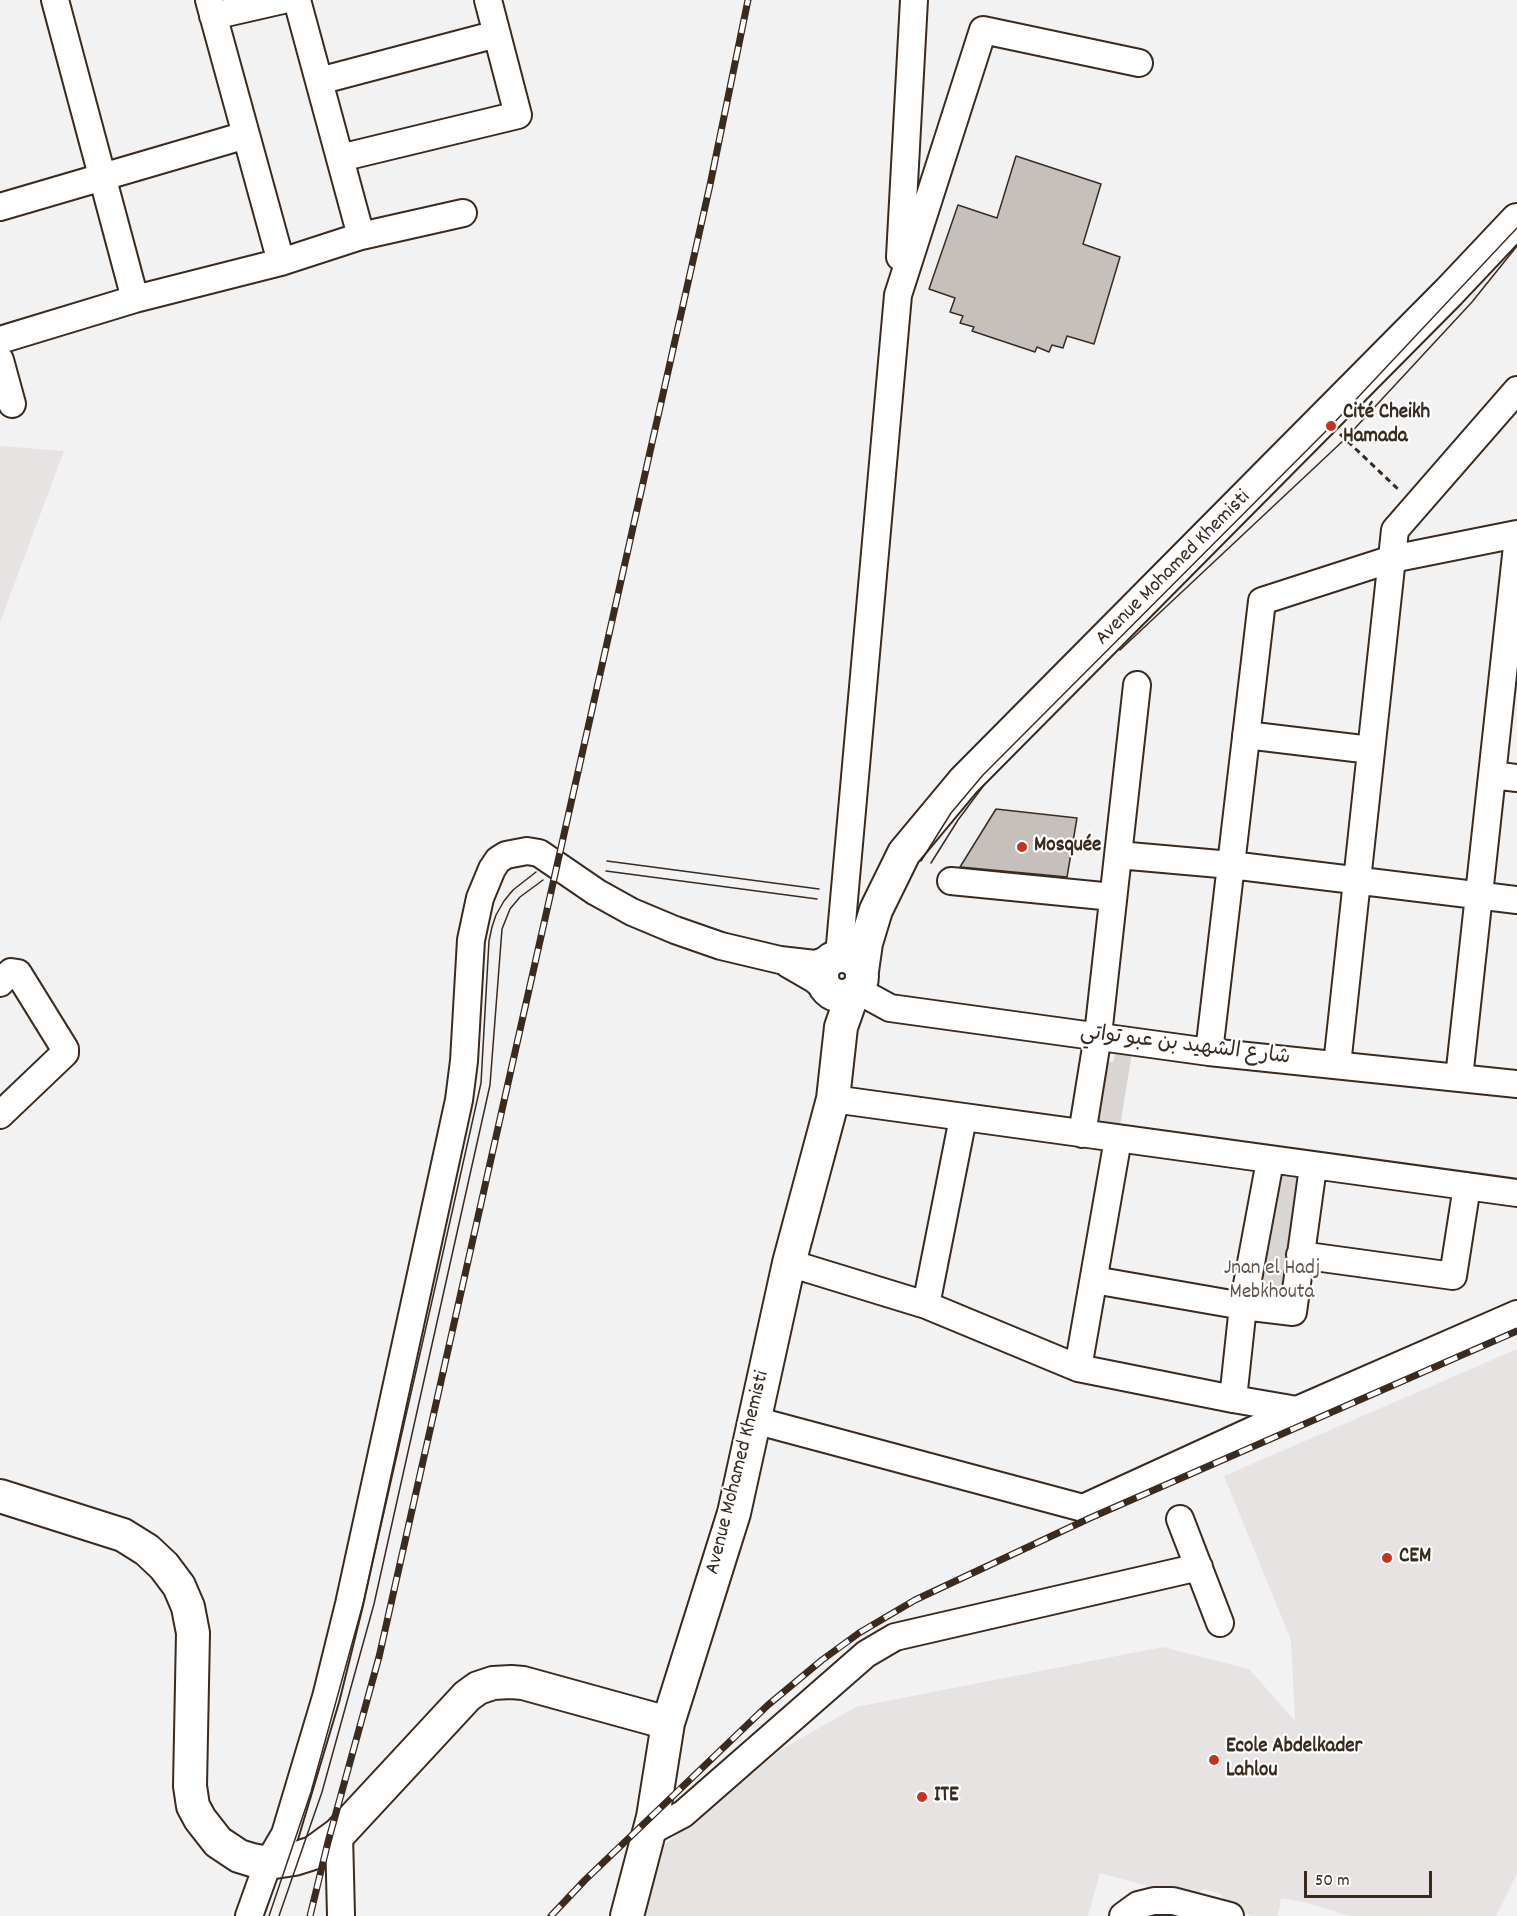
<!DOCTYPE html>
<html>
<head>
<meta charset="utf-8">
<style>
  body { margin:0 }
  #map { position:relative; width:1517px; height:1916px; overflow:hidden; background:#f3f2f2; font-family:Dekko,sans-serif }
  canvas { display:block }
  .scale { position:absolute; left:1304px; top:1871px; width:128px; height:27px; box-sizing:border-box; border:3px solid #3b2a1e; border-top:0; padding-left:8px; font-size:18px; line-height:21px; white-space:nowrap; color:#3b2a1e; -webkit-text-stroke:4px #fff; paint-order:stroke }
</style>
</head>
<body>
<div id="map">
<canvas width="1517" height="1916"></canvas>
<div class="scale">50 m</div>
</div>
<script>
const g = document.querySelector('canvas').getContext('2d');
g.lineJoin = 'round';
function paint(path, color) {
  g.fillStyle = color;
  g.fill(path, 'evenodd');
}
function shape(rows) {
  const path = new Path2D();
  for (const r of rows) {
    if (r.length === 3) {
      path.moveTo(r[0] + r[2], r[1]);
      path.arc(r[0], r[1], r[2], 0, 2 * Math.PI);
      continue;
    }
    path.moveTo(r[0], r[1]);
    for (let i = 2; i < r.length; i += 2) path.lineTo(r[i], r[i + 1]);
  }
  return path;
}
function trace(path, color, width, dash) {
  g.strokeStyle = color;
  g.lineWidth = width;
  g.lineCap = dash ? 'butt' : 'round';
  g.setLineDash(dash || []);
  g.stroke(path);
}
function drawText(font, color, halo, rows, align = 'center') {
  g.font = font + ' Dekko,"Playpen Sans Arabic",sans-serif';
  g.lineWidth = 4.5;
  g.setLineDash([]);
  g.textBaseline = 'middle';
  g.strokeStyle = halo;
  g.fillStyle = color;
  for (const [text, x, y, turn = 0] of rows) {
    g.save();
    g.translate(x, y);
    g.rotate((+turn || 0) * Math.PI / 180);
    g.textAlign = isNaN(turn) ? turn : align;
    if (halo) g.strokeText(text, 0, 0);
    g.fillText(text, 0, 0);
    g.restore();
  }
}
paint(shape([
  [0,446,64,451,0,622],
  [1517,1349,1517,1875,1496,1916,1350,1916,1308,1903,1281,1898,1278,1916,1253,1916,1229,1909,1221,1894,1204,1889,1193,1898,1100,1873,1088,1916,644,1916,663,1846,782,1749,856,1707,1163,1647,1249,1669,1295,1721,1291,1640,1224,1476]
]), '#e6e3e2');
paint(shape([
  [1118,1038,1134,1040,1118,1139,1082,1134,1094,1060,1113,1062],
  [1270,1161,1313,1167,1293,1312,1243,1306]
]), '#d8d5d2');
const building = shape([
  [1016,156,1101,184,1083,244,1120,257,1094,344,1067,336,1063,348,1052,345,1049,352,1037,347,1035,352,972,331,974,327,960,323,963,316,950,312,955,298,929,289,958,205,997,218,1016,156],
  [996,809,1077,818,1067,877,960,867,996,809]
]);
paint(building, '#c6c0bd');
trace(building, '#3b2a1e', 1.5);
const minor = shape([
  [55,0,135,299],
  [209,0,281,262],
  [297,0,361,236],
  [213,16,283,0],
  [319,81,497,34],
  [340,158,518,115,488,0],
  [0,207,246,135],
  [900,257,914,0],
  [0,340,135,299,281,262,361,236,463,213],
  [0,360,12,404],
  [1246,735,1371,750],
  [1493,775,1517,778],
  [1118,855,1231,865,1517,900],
  [951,881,1113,897],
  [839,956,898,295,983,30,1139,63],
  [788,964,814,979,828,990],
  [0,983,11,972,18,973,65,1049,65,1053,0,1115],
  [857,990,890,1008,1209,1052,1517,1084],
  [1209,1052,1262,601,1392,559,1517,534],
  [1337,1065,1395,530,1517,390],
  [1459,1078,1517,546],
  [833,1099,1517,1193],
  [1082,1134,1098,1035,1137,685],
  [1300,1255,1453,1276,1467,1186],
  [789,1263,926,1305,1078,1368,1233,1399,1297,1410],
  [1094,1280,1243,1306,1293,1312,1313,1167],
  [926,1305,963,1118],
  [1078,1368,1118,1139],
  [1233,1399,1243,1306,1270,1161],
  [754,1420,1083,1508,1297,1410,1517,1314],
  [1180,1519,1220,1623],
  [649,1832,683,1814,866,1654,895,1637,1199,1567],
  [339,1834,341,1916],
  [249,1916,268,1863,285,1834,326,1697,349,1604,459,1100,464,1061,471,940,480,898,492,869,498,860,506,855,527,851,539,853,596,892,632,912,675,930,721,946,780,960,815,964,833,958],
  [1123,1916,1138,1905,1154,1901,1173,1901,1230,1916]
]);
const major = shape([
  [842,976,20],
  [862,971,866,943,876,910,904,853,964,781,1449,292,1517,220],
  [0,1496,123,1535,147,1550,164,1566,179,1586,188,1607,193,1633,190,1786,193,1806,200,1819,218,1842,239,1856,252,1860,268,1863,294,1859,313,1853,328,1842,339,1834,467,1696,478,1688,493,1683,511,1682,523,1683,668,1723],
  [627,1916,653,1817,668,1723,734,1513,789,1263,833,1099,841,1027,853,993]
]);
trace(minor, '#3b2a1e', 30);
trace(major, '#3b2a1e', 36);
trace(shape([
  [1340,434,1400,491]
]), '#3b2a1e', 3, [6, 4.5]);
trace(minor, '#fff', 26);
trace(major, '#fff', 32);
trace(shape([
  [1120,650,1345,439,1472,302,1517,246],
  [607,861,819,889],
  [921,861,951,813,983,775,1331,426,1517,228],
  [931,863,958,820,984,785],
  [606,871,817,899],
  [269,1916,311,1792,363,1604,442,1257,481,1083,489,941,492,927,496,915,504,901,513,890,536,872],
  [279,1916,322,1792,374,1604,490,1085,502,929,510,909,520,897,543,880]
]), '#3b2a1e', 1.5);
const rail = shape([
  [310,1916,328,1842,379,1657,710,185,748,0],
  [551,1916,585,1880,768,1705,822,1660,859,1633,915,1600,1090,1518,1517,1331]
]);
trace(rail, '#3b2a1e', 7);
trace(rail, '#fff', 4.5, [14]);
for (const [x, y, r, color] of [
  [1331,426,6,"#c8321e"],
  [1022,847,6,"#c8321e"],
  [1387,1558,6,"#c8321e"],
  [1214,1760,6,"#c8321e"],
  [922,1797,6,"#c8321e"]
]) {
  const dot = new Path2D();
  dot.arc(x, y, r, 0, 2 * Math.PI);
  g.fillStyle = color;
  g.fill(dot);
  trace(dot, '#fff', 2);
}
drawText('bold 21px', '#3b2a1e', '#fff', [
  ["Cité Cheikh",1343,414],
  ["Hamada",1343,438],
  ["Mosquée",1034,847],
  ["CEM",1399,1558],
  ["Ecole Abdelkader",1226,1748],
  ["Lahlou",1226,1772],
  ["ITE",934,1797]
], 'left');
drawText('21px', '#3b2a1e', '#fff', [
  ["Avenue Mohamed Khemisti",1174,569,-45],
  ["شارع الشهيد بن عبو تواتي",1185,1047,7],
  ["Avenue Mohamed Khemisti",739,1473,-76]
]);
drawText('21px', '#62554b', '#fff', [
  ["Jnan el Hadj",1272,1270],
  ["Mebkhouta",1272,1294]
]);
</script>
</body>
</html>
